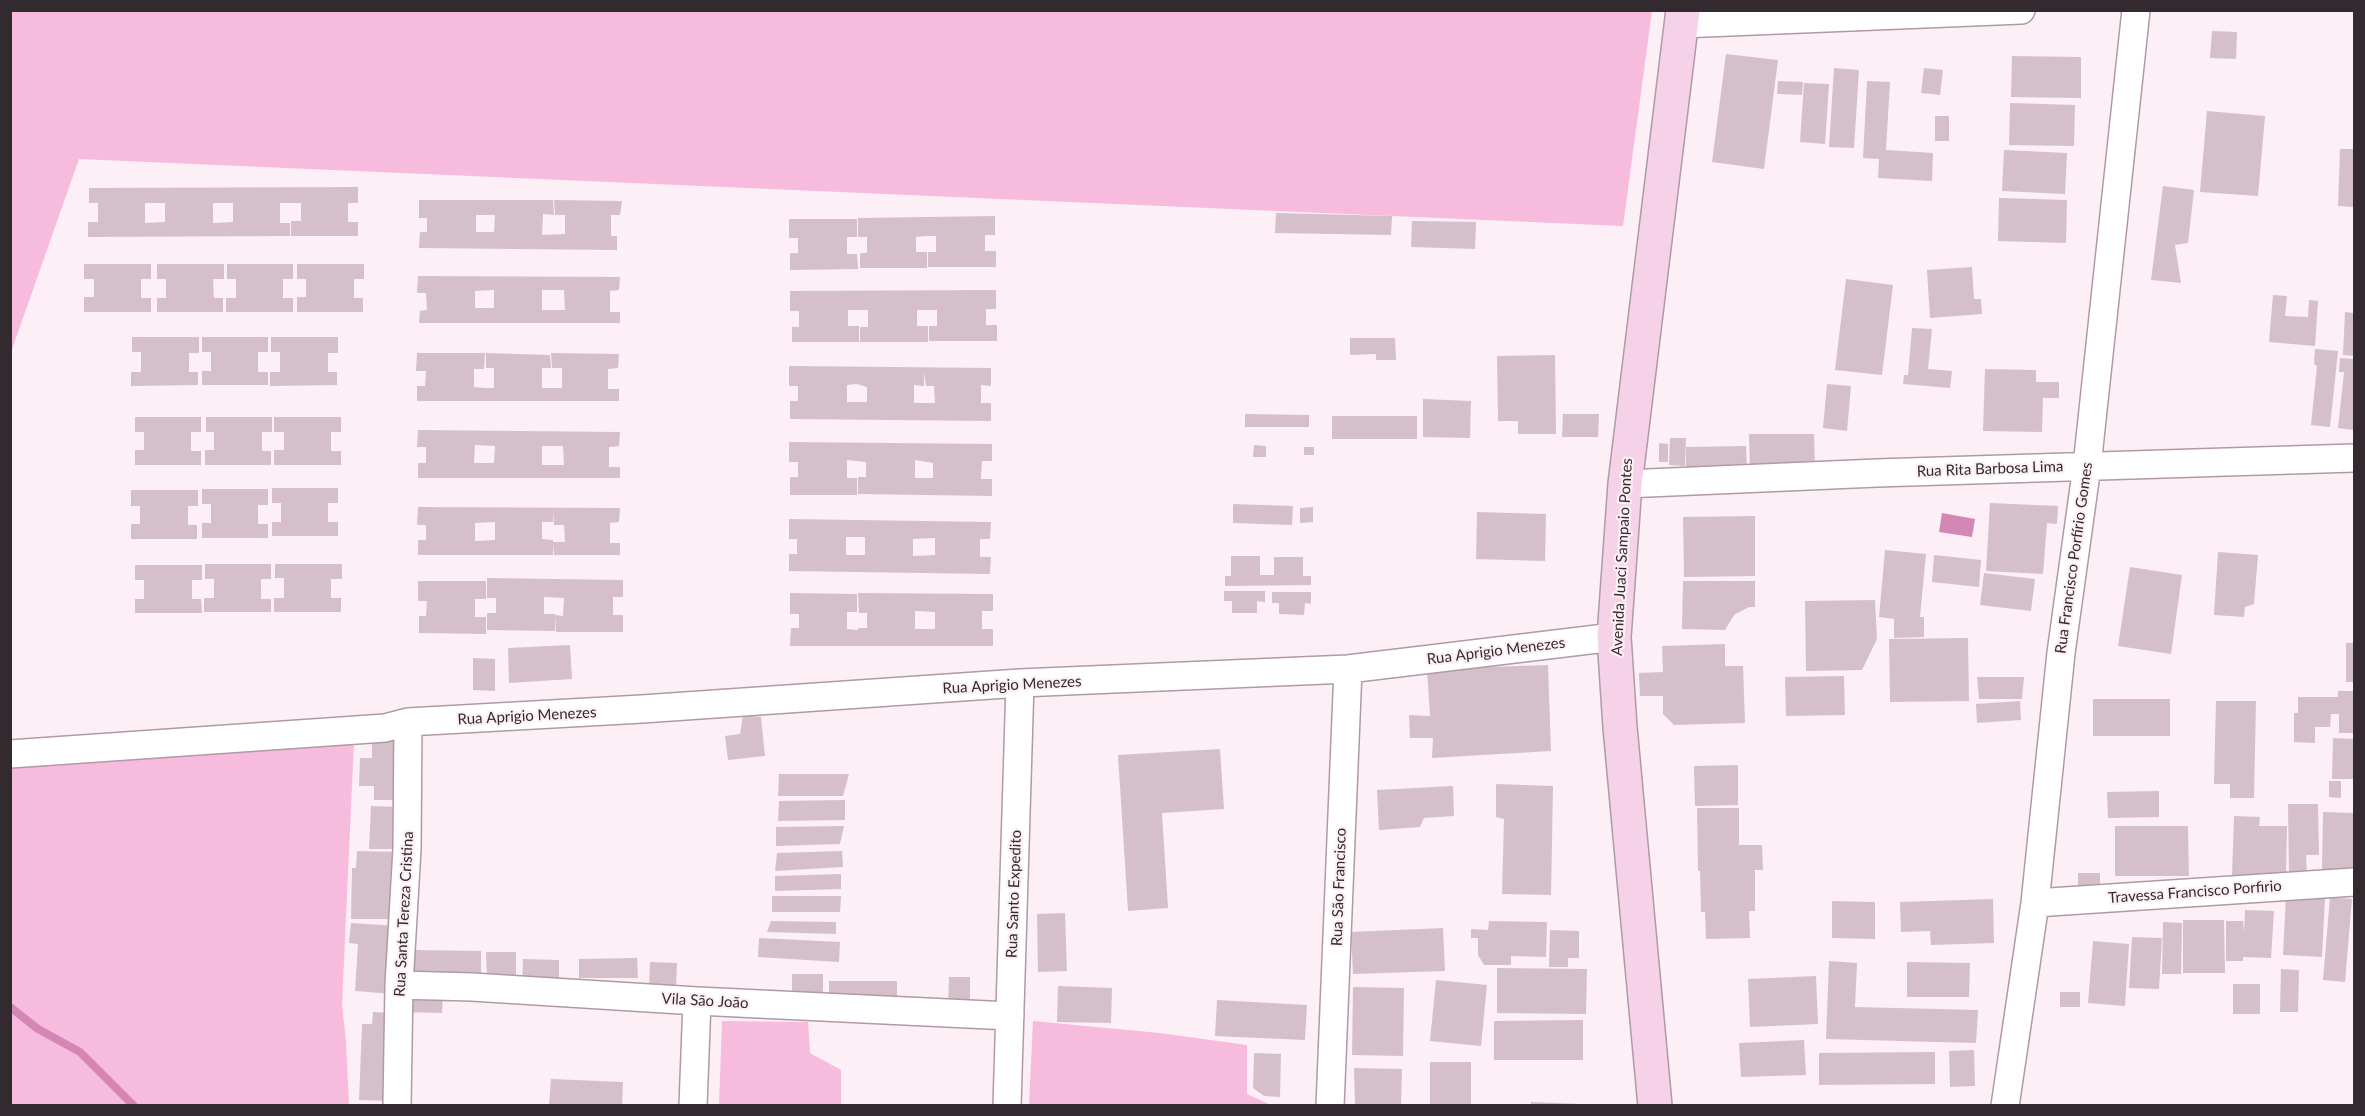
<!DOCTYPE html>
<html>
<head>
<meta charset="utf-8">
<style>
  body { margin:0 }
  #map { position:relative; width:2365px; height:1116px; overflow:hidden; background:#fdeff6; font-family:Lato,sans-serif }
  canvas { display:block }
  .frame { position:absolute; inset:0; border:12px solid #322a2e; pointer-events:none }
</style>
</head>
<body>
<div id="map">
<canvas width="2365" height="1116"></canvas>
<div class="frame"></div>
</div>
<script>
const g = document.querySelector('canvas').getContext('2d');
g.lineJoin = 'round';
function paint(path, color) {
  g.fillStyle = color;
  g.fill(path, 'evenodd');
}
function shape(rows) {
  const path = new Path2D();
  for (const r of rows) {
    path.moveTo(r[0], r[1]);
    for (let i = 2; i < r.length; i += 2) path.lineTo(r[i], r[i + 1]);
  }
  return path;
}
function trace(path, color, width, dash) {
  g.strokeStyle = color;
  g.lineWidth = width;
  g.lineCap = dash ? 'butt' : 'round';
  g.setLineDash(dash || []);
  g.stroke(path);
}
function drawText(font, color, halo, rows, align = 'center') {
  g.font = font + ' Lato,sans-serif';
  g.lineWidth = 4.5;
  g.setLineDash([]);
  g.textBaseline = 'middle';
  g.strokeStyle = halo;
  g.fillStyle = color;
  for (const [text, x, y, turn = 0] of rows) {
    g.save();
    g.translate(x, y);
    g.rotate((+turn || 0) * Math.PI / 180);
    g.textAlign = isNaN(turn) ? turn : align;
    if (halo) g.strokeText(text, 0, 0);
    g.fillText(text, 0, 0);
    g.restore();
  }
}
paint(shape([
  [11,11,1652,11,1623,226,79,159,11,352],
  [354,741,342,1004,346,1042,349,1105,11,1106,11,768],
  [722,1021,808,1022,810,1053,841,1070,841,1105,719,1105],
  [1033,1021,1159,1033,1247,1045,1247,1094,1271,1105,1029,1105]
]), '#f7bbdd');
paint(shape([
  [1942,513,1975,519,1972,537,1939,532]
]), '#d487b5');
trace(shape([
  [10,1007,38,1029,80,1052,134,1106]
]), '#d487b5', 8);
paint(shape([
  [2212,31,2237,32,2236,59,2210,58],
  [1726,54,1778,60,1764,169,1712,162],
  [2012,56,2081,57,2081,98,2011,97],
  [1834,68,1859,70,1854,148,1829,147],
  [1924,68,1943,70,1940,95,1921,93],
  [1778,81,1803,82,1802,95,1777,94],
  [1867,81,1890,82,1886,150,1933,153,1932,181,1878,178,1879,159,1863,158],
  [1804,83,1829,84,1825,144,1800,142],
  [2010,103,2075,105,2074,146,2009,145],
  [2207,111,2265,116,2258,196,2200,192],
  [1935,116,1949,116,1949,141,1935,141],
  [2340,149,2354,149,2354,207,2338,206],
  [2004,150,2067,153,2065,194,2002,191],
  [2163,186,2194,190,2188,243,2175,245,2181,283,2151,280],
  [358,187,358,203,348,203,348,222,358,222,358,236,291,236,291,221,301,221,301,203,280,203,280,223,290,223,290,236,88,237,88,222,98,222,98,203,89,203,89,188],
  [145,203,165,203,165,222,145,223],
  [213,203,233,203,233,222,213,223],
  [1999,198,2067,200,2066,243,1998,241],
  [419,200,553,200,554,215,543,214,542,235,565,234,565,215,555,215,554,200,622,201,620,215,611,215,611,236,617,236,617,250,419,248,420,232,427,232,427,218,419,218],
  [476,215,495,215,494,232,476,232],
  [1276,213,1392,216,1391,235,1275,233],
  [995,216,995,235,985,235,985,251,996,251,996,267,928,267,928,252,936,252,936,236,927,236,916,237,916,252,927,252,927,268,860,268,860,253,867,253,867,237,858,237,858,218],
  [789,219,857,219,857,237,847,237,847,254,857,254,858,269,790,270,790,253,798,253,798,238,789,238],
  [1412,221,1476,222,1475,249,1411,247],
  [84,264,151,264,151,279,141,279,141,298,151,298,151,312,84,312,84,297,94,297,94,279,84,279],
  [157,264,224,264,224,279,213,279,214,298,223,298,223,312,157,312,157,298,166,298,166,279,157,279],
  [227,264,293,264,293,279,283,279,283,298,293,298,293,312,226,312,226,298,236,298,236,279,227,279],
  [297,264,364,264,364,279,354,279,354,298,363,298,363,312,297,312,297,297,306,297,306,279,297,279],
  [1972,267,1974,299,1981,299,1982,314,1930,318,1927,270],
  [418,276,620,277,619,290,610,291,610,312,620,312,620,323,419,323,420,311,427,310,426,293,417,293],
  [494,290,494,308,475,308,475,291],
  [542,290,564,290,565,310,542,310],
  [1846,279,1893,285,1882,375,1835,370],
  [996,290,996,309,986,309,986,325,997,325,997,341,929,341,929,326,937,326,937,310,917,310,917,326,928,326,928,342,860,342,860,327,868,327,868,310,848,310,848,326,859,326,859,342,792,342,792,327,799,327,799,311,790,311,790,291],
  [2273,295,2287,296,2285,316,2308,317,2309,300,2318,301,2315,346,2269,342],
  [2345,312,2354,313,2354,356,2343,355],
  [1912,328,1932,329,1928,369,1952,371,1950,388,1903,384,1904,375,1908,375],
  [132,337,199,337,199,353,189,353,189,372,198,372,198,385,131,386,131,372,141,372,141,352,132,352],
  [202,337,268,337,268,352,258,352,258,372,268,372,268,385,202,385,202,371,211,371,211,352,202,352],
  [271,337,338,337,338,353,328,353,328,372,337,372,337,385,270,386,270,372,280,372,280,352,271,352],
  [1350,338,1395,338,1396,360,1376,360,1376,354,1350,355],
  [2315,349,2338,351,2330,427,2311,425,2317,366,2314,364],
  [417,353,485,353,484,369,474,369,474,387,484,388,494,388,494,368,486,368,486,353,550,355,551,368,542,368,542,388,562,388,562,368,552,368,551,353,619,354,618,368,608,369,608,389,619,389,619,401,417,401,417,386,425,386,426,371,416,371],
  [1555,355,1556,434,1518,434,1518,421,1498,421,1497,356],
  [2340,358,2354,359,2354,430,2338,428,2344,372,2339,372],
  [789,366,991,368,991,386,981,385,981,403,991,403,991,421,790,419,790,401,798,401,798,386,789,386],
  [924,372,926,386,934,386,935,403,914,403,914,385,924,386],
  [857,384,867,387,867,402,847,402,847,385],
  [1985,369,2036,370,2036,382,2059,382,2059,398,2043,398,2042,432,1983,431],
  [1827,384,1851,386,1847,431,1823,428],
  [1423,399,1471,401,1470,438,1423,437],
  [1245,414,1309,415,1309,427,1245,427],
  [1563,414,1599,414,1598,437,1562,437],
  [1332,416,1417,416,1417,439,1332,439],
  [135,417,201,417,201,432,191,432,191,451,201,451,201,465,135,465,135,450,144,450,144,432,135,432],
  [206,417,272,417,272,432,262,432,262,451,271,451,271,465,205,465,205,450,214,450,214,432,206,432],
  [274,417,341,417,341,432,331,432,331,451,341,451,341,465,274,465,274,450,284,450,284,432,274,432],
  [418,430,620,432,619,446,609,447,609,467,620,467,620,478,418,478,418,463,426,463,426,447,417,447],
  [475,445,495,446,494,463,474,463],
  [542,446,563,446,564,465,542,465],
  [1749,434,1814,434,1815,470,1750,470],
  [1670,438,1686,438,1685,466,1669,465],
  [789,442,992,444,992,461,982,461,981,479,992,479,992,496,858,494,858,477,866,477,866,462,847,460,847,478,857,478,857,495,790,495,790,477,798,477,798,462,789,462],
  [915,460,933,463,933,478,915,478],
  [1659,443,1668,444,1668,462,1659,462],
  [1254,445,1266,446,1266,457,1253,457],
  [1746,446,1747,473,1686,473,1686,447],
  [1304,447,1314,447,1314,455,1304,455],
  [272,488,338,488,338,503,328,503,328,522,338,522,338,536,272,536,272,522,281,522,281,503,272,503],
  [202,489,268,489,268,505,258,505,258,524,268,524,268,538,202,538,202,523,211,523,211,504,202,504],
  [131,490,198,490,198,506,188,506,188,525,197,525,197,539,131,539,131,524,140,524,140,506,131,506],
  [1990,503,2058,506,2057,524,2047,523,2043,574,1986,571],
  [1233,504,1293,506,1292,525,1233,523],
  [418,507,620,508,619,522,610,523,610,543,620,543,620,555,554,555,553,542,565,542,564,525,554,525,553,511,553,522,542,522,542,539,553,540,553,555,418,555,418,540,426,540,426,525,417,525],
  [495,522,495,540,475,541,475,523],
  [1313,507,1313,522,1300,523,1300,508],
  [1477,512,1546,514,1545,561,1476,559],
  [1755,516,1755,576,1684,577,1683,517],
  [789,519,991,522,990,539,980,539,980,557,991,557,990,574,789,571,789,554,797,554,797,539,789,539],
  [846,537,865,537,865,555,846,555],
  [935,538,935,555,913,556,913,539],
  [1885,550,1926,554,1920,617,1924,617,1924,637,1894,638,1894,619,1879,617],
  [2218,552,2258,555,2254,604,2245,607,2244,617,2214,615],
  [1934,555,1981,560,1979,587,1932,582],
  [1231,556,1260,556,1260,575,1274,575,1274,557,1303,557,1303,576,1311,576,1311,585,1225,586,1225,576,1231,576],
  [205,564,271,564,271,579,261,579,261,599,271,599,271,612,204,612,204,598,214,598,214,579,205,579],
  [275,564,342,564,342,579,331,579,331,598,341,598,341,612,274,612,274,598,284,598,284,578,275,578],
  [135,565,202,565,202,580,192,580,192,599,201,599,202,613,135,613,135,599,144,599,144,580,135,580],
  [2130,567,2182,575,2171,654,2118,646],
  [1984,573,2035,579,2031,611,1980,605],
  [487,578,623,580,623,597,613,597,613,615,623,615,623,632,556,632,555,615,563,616,564,598,544,597,544,614,555,614,555,631,487,630,487,613,496,613,496,598,487,598],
  [418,581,486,581,486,599,475,599,475,617,486,617,486,634,419,633,419,616,426,616,427,601,418,601],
  [1683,581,1755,581,1755,607,1749,607,1734,615,1725,630,1682,629],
  [1224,591,1265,591,1265,602,1257,601,1257,613,1232,613,1232,601,1224,601],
  [1272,592,1311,592,1311,604,1305,603,1304,615,1279,614,1279,603,1272,603],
  [790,593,857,594,857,612,847,612,847,629,858,630,858,628,867,628,867,613,859,613,858,593,993,594,993,611,982,611,982,629,993,629,993,646,790,646,791,628,799,628,799,614,790,614],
  [915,611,935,612,935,629,915,629],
  [1875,600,1877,639,1862,670,1806,671,1805,601],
  [1968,638,1969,701,1890,702,1889,639],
  [2346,643,2354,643,2354,682,2346,682],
  [1725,644,1725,666,1743,666,1745,723,1674,725,1663,714,1663,696,1640,696,1639,673,1663,672,1662,646],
  [570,645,572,679,509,683,508,648],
  [473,658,495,659,495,691,473,690],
  [1548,665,1551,751,1432,758,1433,738,1410,738,1409,715,1430,716,1427,669],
  [1844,676,1845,715,1786,716,1785,677],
  [1977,677,2024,677,2022,699,1979,699],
  [2338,691,2354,691,2354,733,2339,733,2339,714,2331,714,2330,727,2315,727,2315,743,2294,742,2294,713,2298,713,2298,697,2338,697],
  [2093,699,2170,699,2170,736,2093,736],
  [2020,701,2021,720,1977,723,1976,704],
  [2216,701,2256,701,2254,798,2230,798,2230,784,2214,784],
  [743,715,761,717,765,756,728,760,725,736,740,734],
  [372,737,397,737,396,800,374,800,374,786,359,786,360,758,372,758],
  [2333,738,2354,739,2354,779,2332,779],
  [1220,749,1224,809,1162,813,1168,908,1128,911,1118,755],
  [1738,765,1738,805,1695,806,1694,766],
  [779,774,849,774,843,796,778,796],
  [2329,781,2341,781,2341,798,2329,797],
  [1496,784,1553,786,1551,895,1502,894,1504,819,1496,817],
  [1453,786,1454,816,1424,818,1420,827,1379,830,1377,790],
  [2159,791,2159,817,2108,818,2107,792],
  [845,800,845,820,778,821,779,801],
  [2288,804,2318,804,2319,855,2306,855,2307,875,2289,875],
  [371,806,399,807,398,849,369,849],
  [1697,808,1739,808,1739,845,1762,845,1763,870,1755,870,1755,911,1749,911,1750,938,1706,939,1705,912,1701,912,1700,871,1698,871],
  [2323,812,2354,813,2354,870,2322,869],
  [2234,816,2260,817,2259,826,2287,826,2286,875,2232,875],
  [844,826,840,844,776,846,776,827],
  [2115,826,2188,826,2189,876,2115,876],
  [357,851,400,852,399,919,351,919,352,868,356,868],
  [842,851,843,867,775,871,777,853],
  [2078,873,2100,873,2100,891,2078,891],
  [841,874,841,889,775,891,775,876],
  [772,896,841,896,840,912,772,912],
  [2286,896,2325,899,2322,957,2283,955],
  [2330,897,2352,899,2345,982,2323,980],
  [1993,899,1994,943,1931,945,1930,931,1901,932,1900,902],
  [1832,901,1875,902,1875,939,1832,938],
  [2245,910,2274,911,2271,958,2243,957,2243,961,2226,961,2226,921,2243,921,2244,932],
  [1065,913,1067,971,1038,972,1037,914],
  [2183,920,2224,920,2225,973,2183,973],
  [771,921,836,922,836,934,767,932],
  [1489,921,1547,922,1546,957,1511,956,1511,965,1484,965,1478,955,1478,938,1471,938,1471,929,1488,930],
  [2163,922,2182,923,2181,974,2162,974],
  [351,923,398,926,394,994,355,991,358,944,349,943],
  [1443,928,1445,971,1353,974,1351,932],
  [1550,930,1579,931,1579,958,1568,958,1568,967,1549,967],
  [2132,937,2162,938,2159,989,2129,988],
  [759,938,840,942,839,962,758,957],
  [2093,941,2129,944,2125,1006,2088,1003],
  [410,950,481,951,481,981,461,981,461,972,410,972],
  [486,952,516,952,516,976,487,977],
  [637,958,638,978,579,978,579,959],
  [523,959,559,960,559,985,522,985],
  [1829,961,1857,963,1855,1007,1978,1010,1976,1043,1826,1039],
  [650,962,677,963,676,987,649,986],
  [1907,962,1970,963,1969,997,1907,997],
  [1497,968,1587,969,1586,1014,1497,1013],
  [2281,969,2299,970,2298,1012,2280,1012],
  [792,974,823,974,823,997,792,997],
  [1816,976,1818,1024,1750,1027,1748,979],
  [949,977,970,977,970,1010,948,1010],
  [1436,980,1487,985,1481,1046,1430,1041],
  [829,981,897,981,897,1008,829,1007],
  [2233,984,2260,984,2260,1014,2233,1014],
  [1058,986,1112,988,1111,1023,1057,1022],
  [1353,987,1404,988,1403,1056,1352,1055],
  [2060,992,2080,992,2080,1007,2060,1007],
  [403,993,443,994,442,1013,403,1012],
  [1217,1000,1307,1005,1305,1040,1215,1036],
  [373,1012,393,1013,389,1101,359,1100,362,1024,372,1024],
  [1583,1020,1583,1060,1494,1060,1494,1021],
  [1804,1040,1806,1075,1741,1077,1739,1043],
  [1974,1050,1975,1086,1950,1087,1949,1051],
  [1935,1052,1935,1084,1819,1085,1819,1053],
  [1254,1053,1281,1054,1280,1097,1264,1096,1253,1088],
  [1430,1062,1471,1062,1471,1106,1430,1106],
  [1354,1068,1402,1069,1401,1106,1355,1106],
  [551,1079,623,1082,622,1106,549,1106],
  [1531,1102,1581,1104,1581,1106,1531,1106]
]), '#d5bfcb');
const street = shape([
  [1681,24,2021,10],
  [1625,484,1877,473,2354,458],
  [10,754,385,728,408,722,642,709,1020,683,1348,669,1614,637],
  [2035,903,2354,882],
  [399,985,472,987,697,1001,1010,1016],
  [397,1106,399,985,407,849,408,722],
  [693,1106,697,1001],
  [1007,1106,1020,683],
  [1330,1106,1348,669],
  [2005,1106,2035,903,2061,653,2087,466,2136,10]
]);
const secondary = shape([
  [1655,1106,1620,727,1614,637,1625,484,1683,10]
]);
trace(street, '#af9aa6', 30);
trace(secondary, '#af9aa6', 36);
trace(street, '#fff', 27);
trace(secondary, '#f6d2e9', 33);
drawText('15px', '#322a2e', '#fdeff6', [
  ["Rua Rita Barbosa Lima",1990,469,-2],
  ["Avenida Juaci Sampaio Pontes",1622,557,-87],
  ["Rua Francisco Porfírio Gomes",2074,558,-82],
  ["Rua Aprigio Menezes",1496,651,-7],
  ["Rua Aprigio Menezes",1012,685,-3],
  ["Rua Aprigio Menezes",527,716,-3],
  ["Rua São Francisco",1339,887,-88],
  ["Travessa Francisco Porfirio",2195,892,-4],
  ["Rua Santo Expedito",1014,894,-88],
  ["Rua Santa Tereza Cristina",404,914,-87],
  ["Vila São João",705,1001,3]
]);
</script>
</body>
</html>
